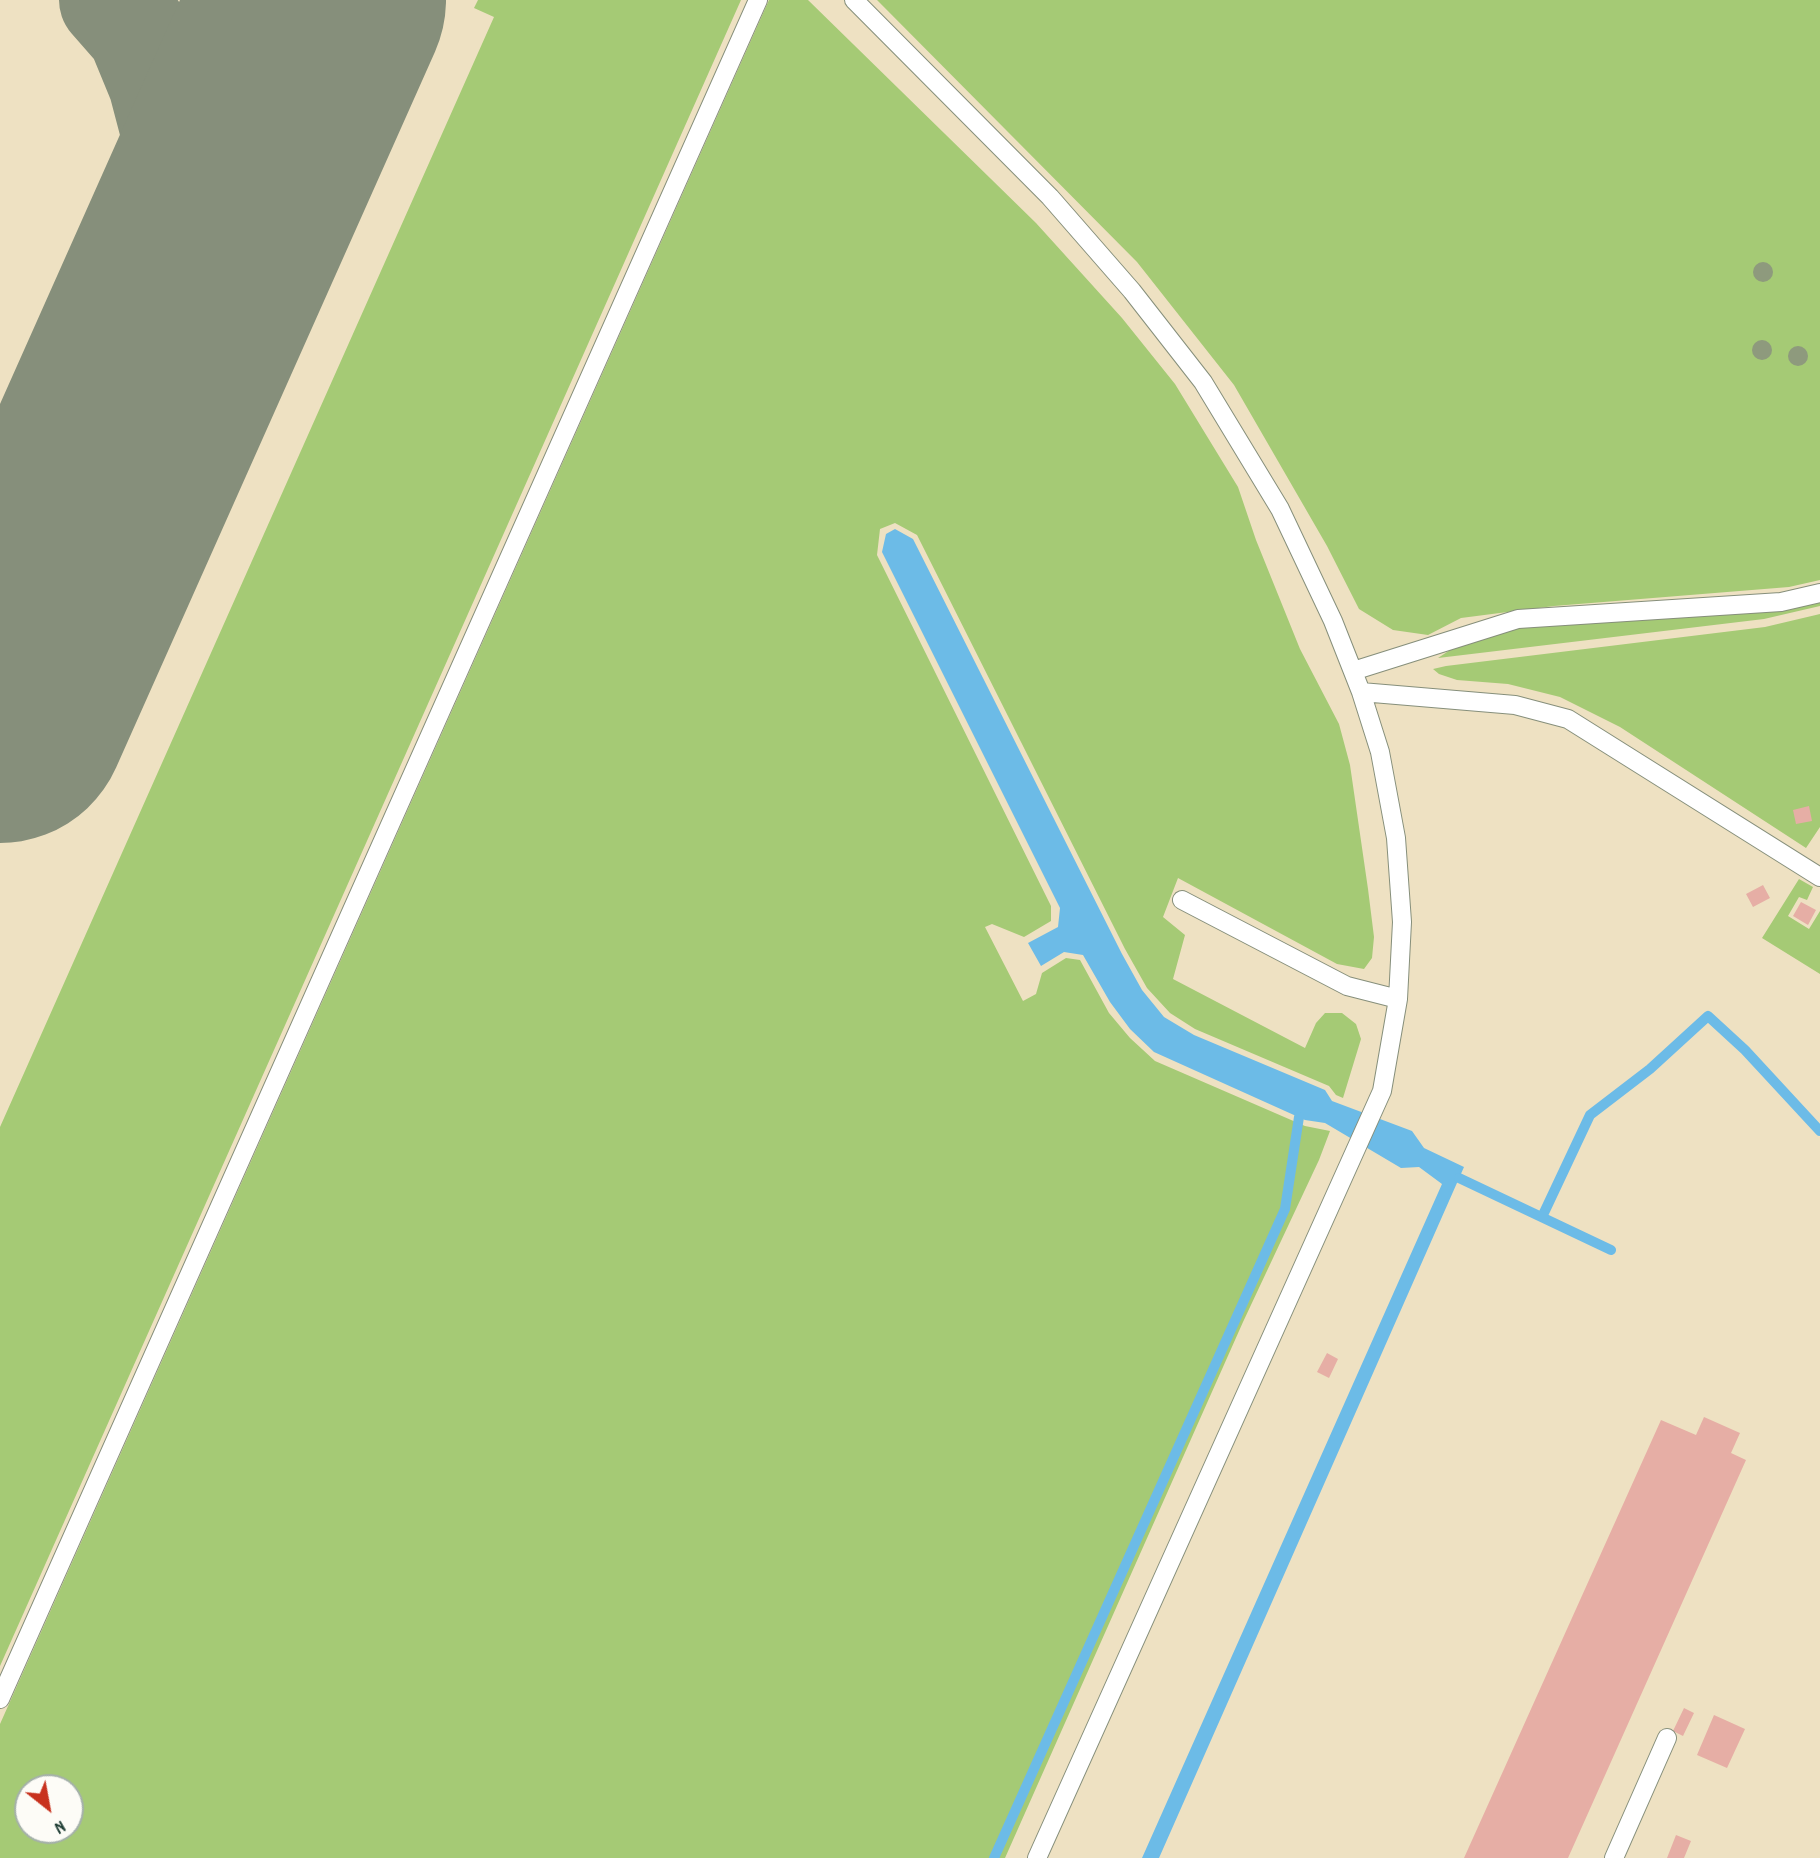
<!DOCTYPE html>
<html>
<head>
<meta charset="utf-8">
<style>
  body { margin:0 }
  #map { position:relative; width:1820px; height:1858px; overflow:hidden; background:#eee1c2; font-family:Dekko,sans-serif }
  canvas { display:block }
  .north { position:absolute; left:14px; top:1774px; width:70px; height:70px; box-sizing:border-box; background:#fdfcf7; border:2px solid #a4b0a9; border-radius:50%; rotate:149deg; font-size:19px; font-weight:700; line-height:28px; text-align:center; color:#1f3d34 }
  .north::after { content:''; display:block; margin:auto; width:24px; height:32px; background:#c8321e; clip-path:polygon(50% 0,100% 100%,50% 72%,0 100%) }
</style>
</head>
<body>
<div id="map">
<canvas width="1820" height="1858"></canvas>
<div class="north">N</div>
</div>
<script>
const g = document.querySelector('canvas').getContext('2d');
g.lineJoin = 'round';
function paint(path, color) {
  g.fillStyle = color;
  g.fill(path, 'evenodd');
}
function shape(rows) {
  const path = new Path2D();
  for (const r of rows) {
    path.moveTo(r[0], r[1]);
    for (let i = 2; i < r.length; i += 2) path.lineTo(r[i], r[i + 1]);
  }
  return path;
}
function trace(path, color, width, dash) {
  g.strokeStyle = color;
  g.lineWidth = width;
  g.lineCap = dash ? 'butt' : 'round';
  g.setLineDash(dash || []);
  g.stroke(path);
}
paint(shape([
  [478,0,741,0,0,1666,0,1127,494,17,474,8],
  [769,0,808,0,1036,223,1122,318,1175,384,1238,487,1256,540,1300,649,1339,724,1350,765,1368,889,1374,937,1372,958,1364,969,1337,964,1178,878,1163,917,1185,935,1173,979,1305,1048,1316,1023,1325,1013,1342,1013,1356,1024,1361,1039,1343,1098,1336,1095,1329,1086,1195,1029,1170,1013,1147,988,1125,949,917,535,895,523,880,529,877,555,1051,906,1051,921,1024,937,992,924,985,927,1023,1001,1036,994,1042,973,1066,958,1080,960,1109,1013,1130,1038,1155,1061,1305,1126,1330,1131,1319,1160,1243,1322,1005,1858,0,1858,0,1724],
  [28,1788,70,1788,70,1830,28,1830],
  [877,0,1820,0,1820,580,1789,587,1554,606,1461,618,1428,635,1393,630,1359,609,1327,546,1234,385,1137,262],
  [1820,599,1820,606,1764,619,1438,658,1453,648,1525,626],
  [1820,614,1820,827,1806,848,1620,727,1560,697,1508,684,1457,680,1439,674,1433,669,1446,666,1765,627],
  [1799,879,1813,887,1807,900,1799,897,1788,916,1809,929,1820,911,1820,974,1762,938]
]), '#a5ca75');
paint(shape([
  [895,529,913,539,1122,954,1142,990,1164,1017,1194,1035,1325,1090,1332,1101,1412,1131,1424,1148,1464,1167,1159,1858,1142,1858,1442,1184,1419,1167,1401,1168,1325,1123,1305,1120,1154,1052,1130,1029,1110,1002,1083,955,1064,952,1041,966,1028,943,1058,927,1060,908,882,552,886,534]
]), '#6cbbe7');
trace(shape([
  [1459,1178,1611,1250],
  [1542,1217,1590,1115,1650,1069,1708,1016,1745,1050,1820,1131],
  [994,1858,1285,1209,1299,1117]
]), '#6cbbe7', 10);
trace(shape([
  [110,0,138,32,159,83,174,140,179,197,181,310]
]), '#868f7b', 102);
trace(shape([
  [0,716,319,0]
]), '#868f7b', 254);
paint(shape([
  [1809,806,1812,821,1796,824,1793,810],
  [1763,885,1770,898,1753,907,1746,894],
  [1801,902,1816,910,1808,925,1793,916],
  [1327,1353,1338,1359,1329,1378,1317,1372],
  [1704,1417,1740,1433,1731,1453,1746,1460,1568,1858,1464,1858,1661,1420,1696,1435],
  [1684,1708,1694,1713,1683,1736,1673,1731],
  [1714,1715,1745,1729,1727,1768,1697,1755],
  [1676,1835,1691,1841,1684,1858,1667,1858]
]), '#e6aea5');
const lane = shape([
  [854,0,1050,197,1132,291,1203,382,1280,509,1333,621,1361,692,1380,752,1396,838,1402,922,1398,999,1382,1091,1037,1858],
  [1353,671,1518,619,1781,602,1820,593],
  [1361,692,1515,705,1568,719,1820,877],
  [1182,900,1347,986,1398,999],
  [0,1699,758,0],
  [1614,1858,1667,1738]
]);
trace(lane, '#868f7b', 20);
trace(lane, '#fff', 18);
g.fillStyle = '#8e9a7d';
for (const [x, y] of [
  [1763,272],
  [1762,350],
  [1798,356]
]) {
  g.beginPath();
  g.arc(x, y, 10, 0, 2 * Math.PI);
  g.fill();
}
</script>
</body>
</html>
